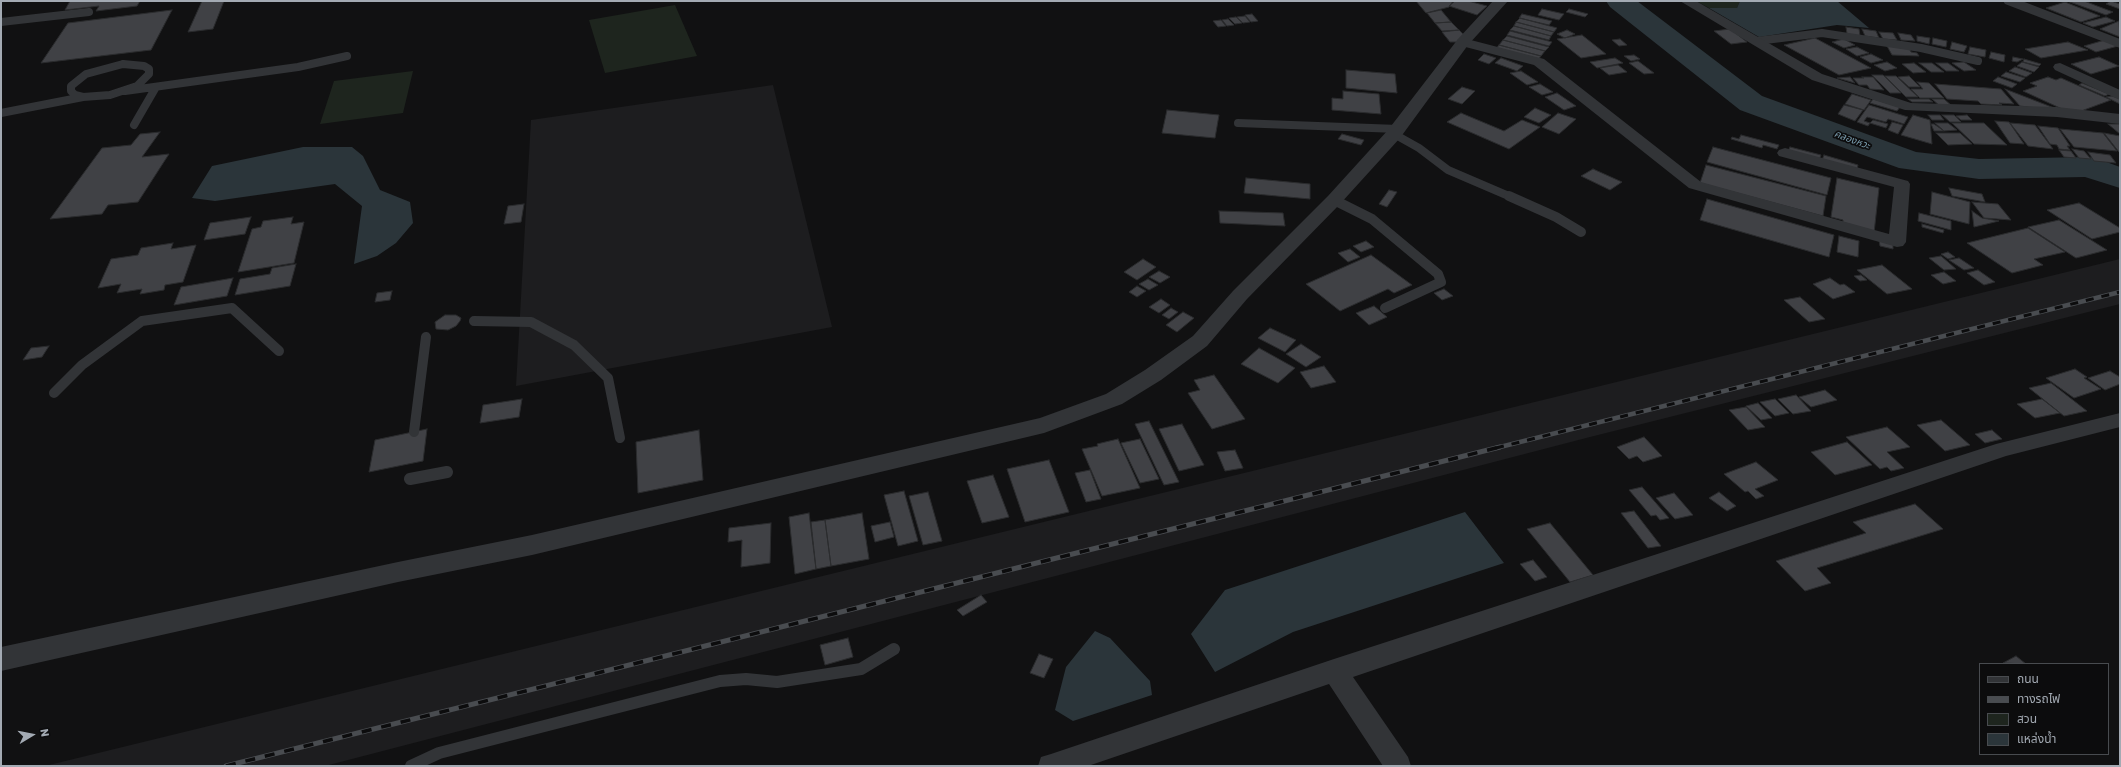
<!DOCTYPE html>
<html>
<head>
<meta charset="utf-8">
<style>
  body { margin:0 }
  #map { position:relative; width:2121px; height:767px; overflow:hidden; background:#111112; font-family:Rubik,"Noto Sans Thai",sans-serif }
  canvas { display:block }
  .frame { position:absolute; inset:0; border:2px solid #a3aab3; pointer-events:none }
  .legend { position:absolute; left:1979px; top:663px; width:130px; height:92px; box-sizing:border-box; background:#0c0c0d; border:1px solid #484b4f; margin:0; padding:5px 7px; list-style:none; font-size:12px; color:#a3aab3 }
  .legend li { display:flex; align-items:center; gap:8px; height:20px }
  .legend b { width:20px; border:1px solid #484b4f }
  .north { position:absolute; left:12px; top:715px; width:40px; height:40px; -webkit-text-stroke:3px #0c0c0d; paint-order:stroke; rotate:80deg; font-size:11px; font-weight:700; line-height:16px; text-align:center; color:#a3aab3 }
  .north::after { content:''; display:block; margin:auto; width:14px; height:18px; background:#a3aab3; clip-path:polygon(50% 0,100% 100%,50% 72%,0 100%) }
</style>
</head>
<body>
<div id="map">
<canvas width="2121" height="767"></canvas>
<div class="frame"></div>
<ul class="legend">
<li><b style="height:5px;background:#323437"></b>ถนน</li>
<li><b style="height:5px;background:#494c50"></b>ทางรถไฟ</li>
<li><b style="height:11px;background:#1e251e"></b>สวน</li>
<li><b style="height:11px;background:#2b353a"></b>แหล่งน้ำ</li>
</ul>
<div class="north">N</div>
</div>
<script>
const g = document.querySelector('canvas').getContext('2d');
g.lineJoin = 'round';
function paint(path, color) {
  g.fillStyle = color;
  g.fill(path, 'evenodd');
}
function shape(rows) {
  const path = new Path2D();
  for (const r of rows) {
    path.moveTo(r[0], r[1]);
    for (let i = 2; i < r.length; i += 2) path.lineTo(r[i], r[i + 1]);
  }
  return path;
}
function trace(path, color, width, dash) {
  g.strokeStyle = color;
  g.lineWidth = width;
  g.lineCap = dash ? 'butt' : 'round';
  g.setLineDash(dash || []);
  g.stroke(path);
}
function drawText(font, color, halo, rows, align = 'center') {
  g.font = font + ' Rubik,"Noto Sans Thai",sans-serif';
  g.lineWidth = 3.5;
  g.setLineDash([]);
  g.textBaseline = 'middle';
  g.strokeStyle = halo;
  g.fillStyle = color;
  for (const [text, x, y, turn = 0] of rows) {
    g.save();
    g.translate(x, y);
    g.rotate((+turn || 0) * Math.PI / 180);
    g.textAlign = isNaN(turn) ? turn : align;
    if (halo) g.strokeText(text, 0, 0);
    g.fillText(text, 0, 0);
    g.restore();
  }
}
paint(shape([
  [773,85,832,327,516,386,531,120],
  [2120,259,2120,304,1590,437,325,766,45,766]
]), '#1d1d1f');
paint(shape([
  [1696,1,1740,1,1737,8,1709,8],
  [675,5,697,56,605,73,589,20],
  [413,71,403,113,320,124,334,81]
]), '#1e251e');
paint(shape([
  [1740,1,1837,1,1869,28,1837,25,1759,37,1709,8,1737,8],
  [303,147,352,147,363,156,380,190,410,202,413,223,396,243,377,256,354,264,362,206,335,184,215,201,192,198,212,166],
  [1465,512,1504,563,1293,632,1215,672,1191,634,1225,590],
  [1095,631,1110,638,1150,681,1152,695,1073,721,1055,710,1066,667]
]), '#2b353a');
paint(shape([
  [1606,1,1637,1,1762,96,1916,152,1979,159,2089,157,2101,160,2120,167,2120,188,2085,177,1979,179,1899,168,1740,110,1610,7,1606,1]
]), '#2b353a');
const building = shape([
  [70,1,142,1,140,1,137,6,96,11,99,6,65,10,70,1],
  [202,1,224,1,213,29,188,32,202,1],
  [1416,1,1453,1,1449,7,1426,13,1416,1],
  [1455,1,1468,1,1487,6,1477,15,1449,6,1455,1],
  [2067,1,2084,1,2113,12,2106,15,2067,1],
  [2111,1,2120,4,2120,9,2106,4,2111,1],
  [2065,2,2100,16,2081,22,2046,8,2065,2],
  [1542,9,1564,14,1559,20,1538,15,1542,9],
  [1569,9,1588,14,1585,17,1566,12,1569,9],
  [172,10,151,50,41,63,68,23,172,10],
  [1441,10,1451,22,1435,23,1427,13,1441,10],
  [1252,14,1258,21,1251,22,1245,15,1252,14],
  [1522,14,1552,21,1549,25,1519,18,1522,14],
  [1245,16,1250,22,1243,23,1237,17,1245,16],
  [1236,17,1242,23,1235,24,1229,18,1236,17],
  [2106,17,2115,21,2093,27,2083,23,2106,17],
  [1520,18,1557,28,1554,32,1516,22,1520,18],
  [1228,19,1234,25,1227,26,1222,20,1228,19],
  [1221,20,1226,26,1218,27,1213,21,1221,20],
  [2119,21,2120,37,2100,29,2119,21],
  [1451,22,1459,30,1442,31,1435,23,1451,22],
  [1516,22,1554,32,1551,36,1514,26,1516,22],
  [1514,26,1551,36,1549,40,1510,30,1514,26],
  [1846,27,1859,29,1860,36,1847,34,1846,27],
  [1730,29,1747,42,1731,44,1714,31,1730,29],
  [1862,29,1876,31,1879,38,1865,36,1862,29],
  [1459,30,1464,35,1457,42,1450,42,1442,32,1459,30],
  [1567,30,1575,34,1565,38,1557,34,1567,30],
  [1510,31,1552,42,1549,46,1507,35,1510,31],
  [1879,32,1893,33,1897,40,1883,39,1879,32],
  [1898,33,1911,35,1915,41,1901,40,1898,33],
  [1582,35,1606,54,1581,58,1557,39,1582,35],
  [1507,36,1549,47,1545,51,1503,40,1507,36],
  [1917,36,1930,38,1929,44,1917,41,1917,36],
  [1815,38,1871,68,1839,75,1784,45,1815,38],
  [1933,38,1947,41,1946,47,1932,44,1933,38],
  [1620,39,1627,45,1619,46,1612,40,1620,39],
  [1844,39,1855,45,1844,48,1832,42,1844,39],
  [1503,40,1545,51,1541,56,1499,45,1503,40],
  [2105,40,2118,46,2096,52,2084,46,2105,40],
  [1952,42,1967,46,1964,52,1950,49,1952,42],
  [2068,42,2088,50,2041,58,2025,49,2068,42],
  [1499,45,1541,56,1538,60,1496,49,1499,45],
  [1887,46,1909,48,1911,52,1917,53,1919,56,1892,55,1887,46],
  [1857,47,1869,53,1857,56,1846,49,1857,47],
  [1970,47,1986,50,1985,57,1968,54,1970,47],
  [1991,52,2005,55,2004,62,1989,58,1991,52],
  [1484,54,1496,58,1489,64,1478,60,1484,54],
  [1871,54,1883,60,1871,63,1860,57,1871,54],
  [1634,55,1640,59,1631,61,1624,56,1634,55],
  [2013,57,2023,59,2017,62,2012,61,2013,57],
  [2099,57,2119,66,2091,74,2071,64,2099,57],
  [1501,58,1523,66,1517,71,1495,63,1501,58],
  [1615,58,1623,63,1597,68,1590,62,1615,58],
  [2024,59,2041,64,2039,66,2023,62,2024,59],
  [1638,61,1654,73,1644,74,1629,63,1638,61],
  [1887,62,1897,68,1885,71,1874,65,1887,62],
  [1964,62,1976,70,1964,71,1952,63,1964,62],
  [2022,62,2039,67,2034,72,2017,66,2022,62],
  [1914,63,1926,72,1913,73,1902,64,1914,63],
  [1919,63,1932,63,1944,72,1931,72,1919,63],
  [1936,63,1948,63,1959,71,1946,71,1936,63],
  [1618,65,1627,72,1609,75,1600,68,1618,65],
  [2015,67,2032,73,2026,77,2009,71,2015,67],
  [1346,70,1395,74,1397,93,1346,88,1346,70],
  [1521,71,1538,82,1527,85,1510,73,1521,71],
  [2006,72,2025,78,2020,82,2001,76,2006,72],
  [1872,75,1883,75,1901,93,1890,93,1872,75],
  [1885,76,1896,76,1918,97,1906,97,1885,76],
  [1909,76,1920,87,1909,87,1898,77,1909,76],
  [1850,77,1855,83,1837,78,1850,77],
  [1862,77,1873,77,1884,90,1870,89,1867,85,1859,85,1853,78,1864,78,1862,77],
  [1998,77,2017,84,2012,88,1993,81,1998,77],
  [2048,77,2056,80,2061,78,2111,100,2073,114,2023,91,2037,86,2030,83,2048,77],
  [1917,82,1929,83,1944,98,1920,98,1911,89,1923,89,1917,82],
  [2082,83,2109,94,2105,96,2079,85,2082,83],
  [1540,84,1553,92,1542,95,1529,87,1540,84],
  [1935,84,2001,89,2014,104,1999,103,2002,105,1981,104,1978,101,1947,99,1935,84],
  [1462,87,1475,91,1462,104,1448,99,1462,87],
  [2005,89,2062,111,2020,106,2005,89],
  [1343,91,1379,94,1381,114,1332,110,1332,98,1343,99,1343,91],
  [1557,93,1576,106,1564,110,1545,97,1557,93],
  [1852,94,1871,100,1864,110,1845,104,1852,94],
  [2112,96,2120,99,2120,104,2106,97,2112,96],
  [1873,99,1900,107,1897,111,1870,103,1873,99],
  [1908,99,1929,99,1933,102,1912,102,1908,99],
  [1932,99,1944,99,1952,106,1941,107,1932,99],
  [1844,105,1863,110,1855,121,1838,114,1844,105],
  [1869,105,1908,117,1904,124,1888,119,1886,122,1867,117,1864,121,1870,123,1868,126,1857,122,1869,105],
  [1535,108,1551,115,1539,123,1524,117,1535,108],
  [1167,110,1219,115,1215,138,1162,133,1167,110],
  [1461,113,1504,131,1522,120,1540,127,1509,149,1447,122,1461,113],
  [1558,113,1576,119,1559,134,1542,127,1558,113],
  [1913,115,1930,120,1932,144,1901,135,1913,115],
  [1928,115,1940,115,1944,120,1932,120,1928,115],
  [1942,115,1954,115,1961,122,1950,122,1942,115],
  [1967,115,1972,120,1961,120,1956,116,1967,115],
  [1873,120,1888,124,1886,128,1870,123,1873,120],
  [1995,121,2009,122,2024,144,2010,143,1995,121],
  [1892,122,1903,125,1898,134,1888,130,1892,122],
  [1935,123,1948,123,1957,130,1944,131,1935,123],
  [1952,123,1984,123,2007,145,1974,144,1952,123],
  [2010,123,2035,125,2053,149,2028,146,2010,123],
  [1931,124,1934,124,1944,131,1934,131,1931,124],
  [2108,124,2120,124,2120,134,2108,124],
  [2038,126,2058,128,2070,146,2067,146,2070,150,2059,149,2057,145,2050,144,2038,126],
  [2060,129,2103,133,2117,151,2074,147,2060,129],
  [160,132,142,157,169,154,138,202,108,205,102,214,50,219,102,148,131,145,140,134,160,132],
  [1936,133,1960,133,1972,144,1948,145,1936,133],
  [2104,133,2120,136,2120,152,2119,152,2104,133],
  [1342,134,1364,140,1361,145,1338,139,1342,134],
  [1741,135,1779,145,1777,149,1763,145,1762,148,1731,139,1732,137,1739,139,1741,135],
  [1713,147,1831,178,1827,195,1707,162,1713,147],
  [1790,147,1821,155,1819,160,1788,151,1790,147],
  [2072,149,2084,151,2091,159,2079,158,2072,149],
  [2059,150,2071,151,2076,158,2064,157,2059,150],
  [2088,152,2110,155,2116,163,2094,161,2088,152],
  [1824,155,1858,165,1857,169,1822,160,1824,155],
  [1706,165,1826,196,1823,216,1700,183,1706,165],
  [1593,169,1622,182,1610,190,1581,176,1593,169],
  [1246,178,1310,184,1310,199,1244,193,1246,178],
  [1837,178,1879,188,1874,233,1843,225,1843,220,1831,217,1837,178],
  [1949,188,1982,194,1985,202,1952,196,1949,188],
  [1389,190,1397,192,1387,207,1379,204,1389,190],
  [1932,192,1970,202,1969,224,1930,214,1932,192],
  [1707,199,1834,235,1829,257,1700,220,1707,199],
  [1972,202,1998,204,2011,220,1984,218,1972,202],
  [2079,203,2120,228,2120,232,2092,239,2047,210,2079,203],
  [524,204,521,222,504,224,508,206,524,204],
  [1219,211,1283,213,1285,226,1220,223,1219,211],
  [1972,211,1982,218,1999,221,1974,227,1972,211],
  [1919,213,1951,221,1951,230,1918,221,1919,213],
  [251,217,245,234,204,240,210,223,251,217],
  [293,217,291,224,304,222,294,263,238,272,252,229,261,227,263,221,293,217],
  [2059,220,2107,250,2076,258,2028,227,2059,220],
  [1922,224,1944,230,1943,233,1922,227,1922,224],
  [2028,228,2065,252,2034,259,2043,265,2012,273,1967,243,2028,228],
  [1839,236,1859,241,1858,257,1837,252,1839,236],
  [1879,240,1893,243,1893,249,1880,246,1879,240],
  [1366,241,1374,247,1361,252,1353,246,1366,241],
  [173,243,171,249,196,245,183,282,165,285,164,290,140,294,142,289,117,293,121,284,98,288,111,259,138,255,141,248,173,243],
  [1350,249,1360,257,1348,262,1338,253,1350,249],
  [1948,252,1955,257,1948,259,1941,254,1948,252],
  [1371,255,1412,285,1394,293,1388,289,1340,311,1306,284,1371,255],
  [1941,256,1956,269,1944,270,1929,258,1941,256],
  [1959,258,1974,268,1964,270,1949,260,1959,258],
  [1143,259,1156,267,1137,280,1124,272,1143,259],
  [296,264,290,286,235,295,240,279,270,274,272,268,296,264],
  [1882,265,1912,289,1887,294,1857,270,1882,265],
  [1978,270,1995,282,1984,285,1967,273,1978,270],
  [1159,271,1170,277,1160,283,1149,277,1159,271],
  [1944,272,1956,281,1943,284,1931,275,1944,272],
  [1861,275,1867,280,1860,281,1854,276,1861,275],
  [233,278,227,296,174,305,181,287,233,278],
  [1830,278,1840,285,1844,284,1855,292,1833,299,1813,284,1830,278],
  [1148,279,1158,285,1149,290,1139,284,1148,279],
  [1137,286,1146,291,1137,297,1129,292,1137,286],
  [1444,289,1453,296,1442,300,1434,293,1444,289],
  [392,291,390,300,375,302,377,293,392,291],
  [1800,297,1825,319,1809,322,1784,300,1800,297],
  [1161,299,1170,305,1159,313,1149,307,1161,299],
  [1374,306,1387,317,1369,325,1356,313,1374,306],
  [1171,308,1178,312,1169,319,1162,315,1171,308],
  [1183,312,1194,318,1177,332,1166,325,1183,312],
  [445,315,456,315,461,318,460,321,456,326,448,330,436,329,435,322,445,315],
  [1270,328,1296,340,1285,352,1258,338,1270,328],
  [1301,344,1321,357,1306,367,1286,354,1301,344],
  [49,346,42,357,23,360,31,348,49,346],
  [1259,348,1295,368,1278,383,1241,364,1259,348],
  [1324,366,1336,382,1311,388,1300,372,1324,366],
  [2075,369,2087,377,2084,378,2101,389,2074,398,2046,378,2075,369],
  [2110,371,2120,377,2120,384,2105,390,2088,378,2110,371],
  [1214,375,1245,419,1212,429,1188,393,1200,390,1194,380,1214,375],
  [2051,383,2087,411,2064,416,2029,388,2051,383],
  [1825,390,1837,400,1811,407,1799,397,1825,390],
  [1796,395,1811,411,1793,414,1778,399,1796,395],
  [522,399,519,417,480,423,483,405,522,399],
  [1775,399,1789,413,1775,416,1760,402,1775,399],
  [2042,399,2060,413,2035,418,2017,404,2042,399],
  [1758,403,1772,418,1761,420,1746,406,1758,403],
  [1746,407,1765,427,1748,430,1729,410,1746,407],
  [1941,420,1970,445,1945,451,1917,425,1941,420],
  [1149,421,1179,482,1164,485,1135,424,1149,421],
  [1182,424,1204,465,1179,471,1159,429,1182,424],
  [1887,427,1910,447,1887,452,1904,468,1891,471,1887,467,1880,469,1846,437,1887,427],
  [427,429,423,461,369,472,375,440,427,429],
  [699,430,703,480,638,493,636,442,699,430],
  [1992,430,2002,439,1985,443,1975,434,1992,430],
  [1644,437,1662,456,1643,462,1637,456,1629,459,1617,447,1644,437],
  [1118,439,1140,488,1102,496,1082,449,1098,446,1097,444,1118,439],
  [1140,439,1159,479,1140,483,1121,443,1140,439],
  [1847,442,1872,465,1835,475,1811,452,1847,442],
  [1235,450,1243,468,1225,471,1217,452,1235,450],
  [1049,460,1069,512,1025,522,1007,469,1049,460],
  [1756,462,1778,480,1755,489,1764,496,1756,499,1748,491,1745,492,1724,474,1756,462],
  [1090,470,1101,499,1086,502,1075,473,1090,470],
  [993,475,1009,517,982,523,967,481,993,475],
  [1642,487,1669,518,1660,520,1656,515,1651,516,1629,490,1642,487],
  [904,491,918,541,898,546,884,495,904,491],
  [928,492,942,541,923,545,909,496,928,492],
  [1719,492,1736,506,1727,511,1709,498,1719,492],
  [1674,493,1693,515,1675,519,1656,498,1674,493],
  [1915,504,1943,529,1817,568,1831,583,1805,591,1776,561,1866,533,1853,522,1915,504],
  [1634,511,1661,546,1648,548,1621,513,1634,511],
  [809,513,816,569,795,574,789,517,809,513],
  [862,513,869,559,831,566,825,520,862,513],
  [825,520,831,566,816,569,811,522,825,520],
  [890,522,894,537,875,542,871,526,890,522],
  [771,523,770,563,741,567,742,540,728,542,729,528,771,523],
  [1550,523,1593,575,1570,582,1527,529,1550,523],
  [1533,560,1547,577,1535,581,1520,564,1533,560],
  [981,595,987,602,963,616,957,610,981,595],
  [848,638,853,657,825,665,820,645,848,638],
  [1039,654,1053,659,1044,678,1030,673,1039,654],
  [2016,656,2026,664,2003,663,2016,656]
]);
paint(building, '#404145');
trace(building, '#2b2c2e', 1);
trace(shape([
  [1,22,89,12],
  [1757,41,1822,33,1921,48,1978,61],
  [123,64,144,66,149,69,149,74,137,86,110,95,83,97,75,95,71,91,71,86,86,74,123,64],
  [125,91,298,67,347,56],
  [1,113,83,97],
  [1238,123,1398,129],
  [134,125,156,87],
  [1394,134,1419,148,1448,170,1511,197]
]), '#323437', 8);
trace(shape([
  [1509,196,1556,217,1581,232],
  [1334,200,1372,219,1438,274,1441,282,1385,308],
  [474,321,531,322,574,345,608,378,620,438],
  [54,393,82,365,142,321,232,308,279,351],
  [414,432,426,337]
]), '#323437', 10);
trace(shape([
  [410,479,447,472],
  [411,766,439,753,720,681,746,679,777,682,861,669,894,649]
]), '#323437', 12);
paint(shape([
  [1680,1,1696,1,1822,74,1911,103,2057,107,2120,114,2120,124,2057,117,1905,110,1812,80,1680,1],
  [2003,1,2022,1,2120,39,2120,48,2005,4,2003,1],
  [1463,38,1544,59,1701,182,1889,234,1894,187,1779,156,1777,153,1779,150,1785,148,1908,181,1910,184,1906,242,1903,246,1897,247,1689,188,1534,65,1458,45,1456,42,1458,39,1463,38],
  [2060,63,2120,90,2120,100,2055,70,2053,67,2055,64,2060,63],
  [2120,413,2120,427,2006,456,1353,677,1408,757,1411,766,1383,766,1329,684,1088,766,1038,766,1041,757,1051,754,1334,659,1996,444,2120,413]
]), '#323437');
paint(shape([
  [1493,1,1508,1,1468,45,1400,138,1340,204,1247,299,1207,346,1161,380,1122,404,1044,433,532,555,398,582,1,671,1,647,398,562,532,535,1040,418,1106,394,1145,370,1193,336,1233,291,1328,196,1388,130,1458,39,1493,1]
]), '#323437');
const railFar1 = shape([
  [1496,448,2120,292]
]);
const rail = shape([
  [226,766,1500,447]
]);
trace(railFar1, '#494c50', 4.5);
trace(rail, '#494c50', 5);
trace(railFar1, '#0c0c0d', 3, [8]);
trace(rail, '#0c0c0d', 3.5, [10]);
drawText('italic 10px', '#7a9cad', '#0c0c0d', [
  ["คลองหวะ",1852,140,20]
]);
</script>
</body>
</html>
